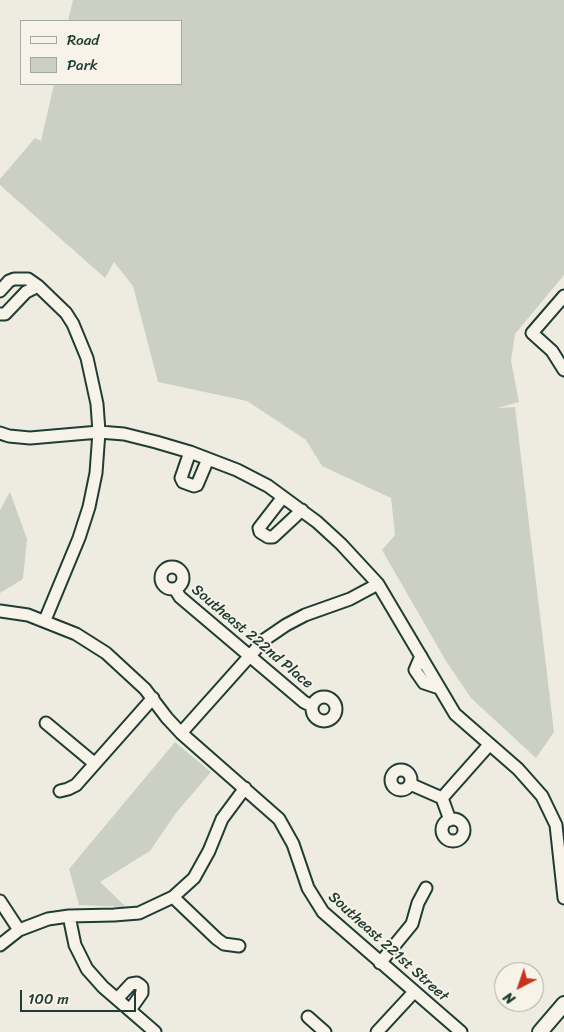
<!DOCTYPE html>
<html>
<head>
<meta charset="utf-8">
<style>
  body { margin:0 }
  #map { position:relative; width:564px; height:1032px; overflow:hidden; background:#eeece1; font-family:Sriracha,sans-serif }
  canvas { display:block }
  .legend { position:absolute; left:20px; top:20px; width:162px; height:65px; box-sizing:border-box; background:#f7f3e8; border:1px solid #a1aaa0; margin:0; padding:6px 9px; list-style:none; font-size:15px; color:#1f3d34 }
  .legend li { display:flex; align-items:center; gap:10px; height:25px }
  .legend b { width:25px; border:1px solid #a1aaa0 }
  .north { position:absolute; left:494px; top:962px; width:50px; height:50px; box-sizing:border-box; background:#f7f3e8; border:1px solid #a1aaa0; border-radius:50%; rotate:221deg; font-size:14px; font-weight:700; line-height:20px; text-align:center; color:#1f3d34 }
  .north::after { content:''; display:block; margin:auto; width:18px; height:22px; background:#c8321e; clip-path:polygon(50% 0,100% 100%,50% 72%,0 100%) }
  .scale { position:absolute; left:20px; top:990px; width:116px; height:22px; box-sizing:border-box; border:2px solid #1f3d34; border-top:0; padding-left:6px; font-size:15px; line-height:18px; white-space:nowrap; color:#1f3d34; -webkit-text-stroke:4px #f7f3e8; paint-order:stroke }
</style>
</head>
<body>
<div id="map">
<canvas width="564" height="1032"></canvas>
<ul class="legend">
<li><b style="height:6px;background:#f7f3e8"></b>Road</li>
<li><b style="height:14px;background:#cccfc4"></b>Park</li>
</ul>
<div class="north">N</div>
<div class="scale">100 m</div>
</div>
<script>
const g = document.querySelector('canvas').getContext('2d');
g.lineJoin = 'round';
function paint(path, color) {
  g.fillStyle = color;
  g.fill(path, 'evenodd');
}
function shape(rows) {
  const path = new Path2D();
  for (const r of rows) {
    if (r.length === 3) {
      path.moveTo(r[0] + r[2], r[1]);
      path.arc(r[0], r[1], r[2], 0, 2 * Math.PI);
      continue;
    }
    path.moveTo(r[0], r[1]);
    for (let i = 2; i < r.length; i += 2) path.lineTo(r[i], r[i + 1]);
  }
  return path;
}
function trace(path, color, width, dash) {
  g.strokeStyle = color;
  g.lineWidth = width;
  g.lineCap = dash ? 'butt' : 'round';
  g.setLineDash(dash || []);
  g.stroke(path);
}
function drawText(font, color, halo, rows, align = 'center') {
  g.font = font + ' Sriracha,sans-serif';
  g.lineWidth = 4;
  g.setLineDash([]);
  g.textBaseline = 'middle';
  g.strokeStyle = halo;
  g.fillStyle = color;
  for (const [text, x, y, turn = 0] of rows) {
    g.save();
    g.translate(x, y);
    g.rotate((+turn || 0) * Math.PI / 180);
    g.textAlign = isNaN(turn) ? turn : align;
    if (halo) g.strokeText(text, 0, 0);
    g.fillText(text, 0, 0);
    g.restore();
  }
}
paint(shape([
  [73,0,564,0,564,275,515,334,511,361,519,402,497,408,515,407,554,732,536,758,471,698,446,661,382,550,395,535,391,498,322,466,306,440,247,401,158,382,133,286,114,262,105,278,0,185,0,179,35,138,41,141,54,84,181,84,181,21,68,21],
  [10,492,27,539,23,579,0,593,0,510],
  [175,742,211,772,176,813,150,851,100,882,126,907,79,905,69,869]
]), '#cccfc4');
const minor = shape([
  [0,291,9,281,14,279,28,279,38,286,66,313,73,324,87,358,97,404,99,432,96,473,89,507,79,538,45,620],
  [564,296,532,333,552,351,564,370],
  [0,314,5,314,26,292,38,286],
  [0,433,9,436,30,438,99,432,124,434,156,442,190,452,237,470,268,486,317,522,341,544,378,584,455,714,518,769,542,796,556,825,564,898],
  [190,452,181,478,183,482,194,486,197,485,208,459],
  [283,497,259,528,260,532,268,537,273,537,302,510],
  [172,578,11],
  [175,589,180,597,304,702,312,706],
  [0,611,28,615,76,634,106,653,145,689,167,718,181,733,279,819,293,844,308,888,323,912,461,1032],
  [421,656,415,670,424,683,439,688],
  [324,709,12],
  [46,723,94,763],
  [181,733,264,640,286,625,305,615,350,599,378,584],
  [401,780,10],
  [410,784,442,798,450,820],
  [60,791,68,789,76,785,153,698],
  [442,798,489,745],
  [453,830,11],
  [173,897,217,939,224,944,239,946],
  [0,901,19,930],
  [69,916,75,945,87,969,103,987,155,1032],
  [0,945,19,930,48,919,69,916,114,915,139,913,173,897,194,878,209,851,222,819,245,788],
  [380,963,412,924,418,903,426,888],
  [117,999,131,984,137,983,140,985,142,987,142,993,130,1010],
  [308,1017,325,1032],
  [377,1032,414,992]
]);
const major = shape([
  [540,1032,564,1004]
]);
trace(minor, '#1f3d34', 15);
trace(major, '#1f3d34', 18);
trace(minor, '#f7f3e8', 11);
trace(major, '#f7f3e8', 14);
drawText('15px', '#1f3d34', '#f7f3e8', [
  ["Southeast 222nd Place",252,637,40],
  ["Southeast 221st Street",388,947,42]
]);
</script>
</body>
</html>
